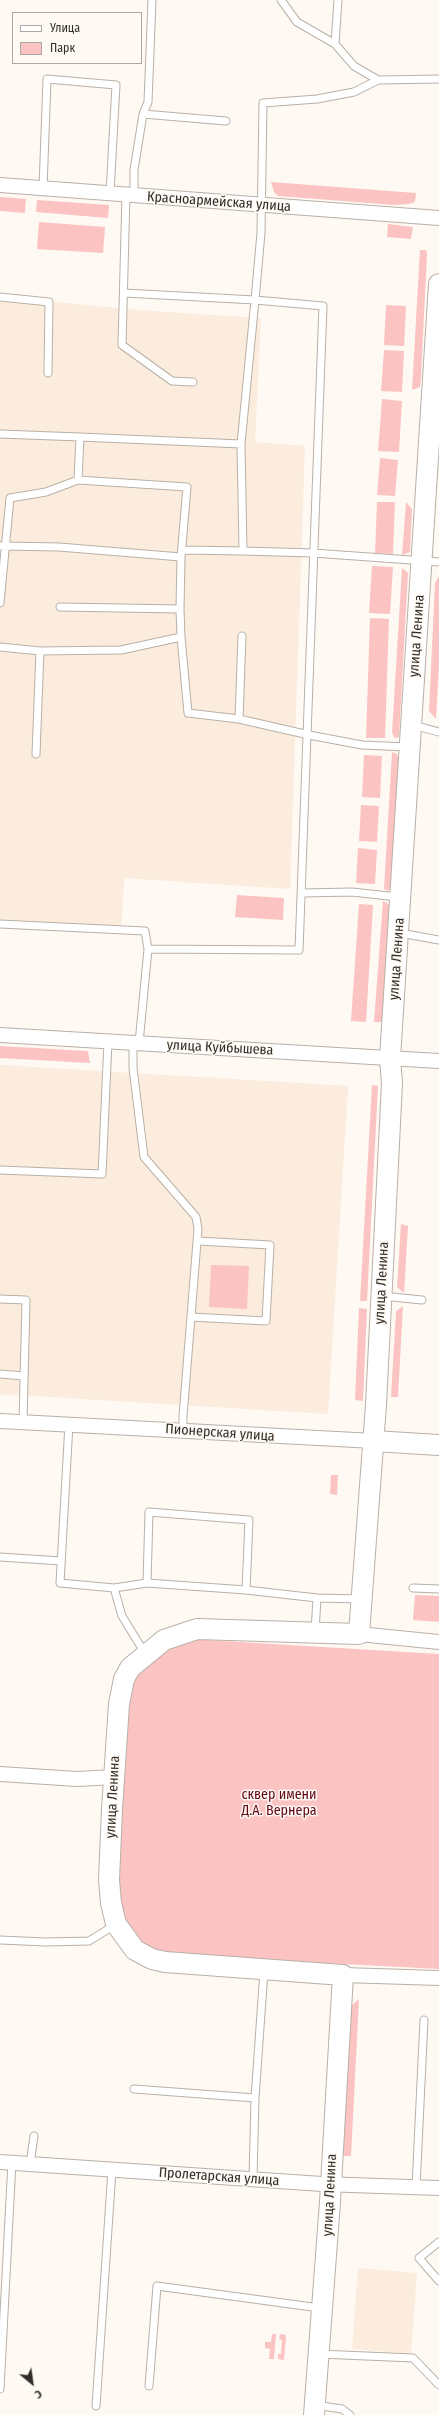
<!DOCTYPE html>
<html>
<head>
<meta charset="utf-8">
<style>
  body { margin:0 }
  #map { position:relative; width:439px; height:2415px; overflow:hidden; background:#fef9f3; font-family:"Fira Sans Condensed",sans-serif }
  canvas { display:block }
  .legend { position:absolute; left:12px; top:12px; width:130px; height:52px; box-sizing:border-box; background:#fef9f3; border:1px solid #aca7a3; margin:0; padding:5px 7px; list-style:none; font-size:12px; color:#312d2a }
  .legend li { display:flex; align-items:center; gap:8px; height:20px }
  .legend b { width:20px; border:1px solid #aca7a3 }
  .north { position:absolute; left:12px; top:2363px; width:40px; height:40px; -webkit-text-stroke:3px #fef9f3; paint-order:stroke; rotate:151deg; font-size:11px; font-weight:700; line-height:16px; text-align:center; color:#312d2a }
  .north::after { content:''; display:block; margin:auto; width:14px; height:18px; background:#312d2a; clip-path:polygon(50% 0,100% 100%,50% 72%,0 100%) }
</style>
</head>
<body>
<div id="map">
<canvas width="439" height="2415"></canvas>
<ul class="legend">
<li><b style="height:5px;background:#fff"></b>Улица</li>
<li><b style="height:11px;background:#fcc3c3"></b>Парк</li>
</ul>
<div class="north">С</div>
</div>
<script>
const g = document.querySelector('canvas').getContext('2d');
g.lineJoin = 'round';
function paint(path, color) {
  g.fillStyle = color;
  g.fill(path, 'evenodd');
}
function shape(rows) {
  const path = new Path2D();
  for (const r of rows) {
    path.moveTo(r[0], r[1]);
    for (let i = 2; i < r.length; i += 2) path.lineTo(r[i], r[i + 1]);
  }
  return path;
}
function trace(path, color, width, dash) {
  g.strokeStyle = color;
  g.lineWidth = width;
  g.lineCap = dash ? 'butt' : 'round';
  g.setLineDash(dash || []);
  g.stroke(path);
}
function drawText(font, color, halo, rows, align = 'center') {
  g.font = font + ' "Fira Sans Condensed",sans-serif';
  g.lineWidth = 3;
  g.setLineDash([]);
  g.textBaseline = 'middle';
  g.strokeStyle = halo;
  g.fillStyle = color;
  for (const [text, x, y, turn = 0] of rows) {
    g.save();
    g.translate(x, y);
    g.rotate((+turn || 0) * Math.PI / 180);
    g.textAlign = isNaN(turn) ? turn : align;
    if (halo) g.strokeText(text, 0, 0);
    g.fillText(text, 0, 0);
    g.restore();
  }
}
paint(shape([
  [0,296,136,310,261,318,255,442,305,446,290,889,124,878,121,934,0,928],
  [0,1065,348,1086,328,1414,0,1394],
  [358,2268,417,2273,411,2354,352,2349]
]), '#fbecdd');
paint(shape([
  [271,182,416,193,415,202,409,204,394,205,278,196,274,192],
  [0,197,26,199,25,213,0,211],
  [37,200,109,205,108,218,36,212],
  [39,222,105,227,103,253,37,249],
  [388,224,413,227,411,239,387,237],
  [420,250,426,250,427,254,421,376,420,387,412,390],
  [386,305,406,306,404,346,384,345],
  [384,350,404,351,402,392,381,391],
  [382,399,402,401,399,452,378,451],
  [380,458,398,460,395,496,377,495],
  [377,502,395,502,393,554,375,553],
  [406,502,412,509,410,552,402,555],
  [372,566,393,567,390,614,369,613],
  [402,568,408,573,399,737,395,738,392,733],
  [439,576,439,665,436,719,429,711,435,583],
  [370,618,389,619,385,738,366,738],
  [392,752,397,754,399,759,393,873,392,886,388,891,384,889],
  [364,755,382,756,380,798,362,797],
  [361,805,379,806,377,842,359,841],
  [358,848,377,850,375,884,356,883],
  [237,895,284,898,283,920,235,917],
  [383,901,392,906,384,1022,374,1022],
  [359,904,373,905,366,1022,351,1021],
  [0,1046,88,1051,90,1063,0,1058],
  [372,1085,378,1086,367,1301,360,1301],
  [401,1224,408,1226,404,1293,397,1287],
  [211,1265,249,1266,247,1309,209,1307],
  [403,1306,398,1397,391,1397,396,1311],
  [359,1308,367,1309,363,1401,355,1400],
  [331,1475,338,1475,337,1495,330,1494],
  [415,1595,439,1596,439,1622,413,1620],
  [190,1639,439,1654,439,1969,168,1955,140,1942,124,1923,117,1901,123,1767,131,1688,141,1669,161,1650],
  [359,1999,351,2156,344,2156,341,2152,349,2008],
  [272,2334,276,2334,274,2359,269,2359,270,2349,265,2348,265,2342,271,2342],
  [280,2334,286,2335,284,2360,278,2359,278,2354,281,2354,282,2340,279,2339]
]), '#fcc3c3');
const lane = shape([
  [281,0,297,22,335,44],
  [338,0,335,44,354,66,378,80],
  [143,114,148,102,152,0],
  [43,188,47,79,116,85,110,193],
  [126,195,122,345,172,381,193,382],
  [134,195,134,170,143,114,226,121],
  [124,293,255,300,241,444],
  [0,297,49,302,48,373],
  [0,434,80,437,78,480,46,492,10,498,0,603],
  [80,437,241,444,243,551,182,550],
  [78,480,187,487,181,557,180,609,181,637,188,713,239,719,309,735,362,745,408,747],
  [0,546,59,547,181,557],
  [243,551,313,553,439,562],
  [60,607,180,609],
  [0,647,40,651,121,650,181,637],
  [239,719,242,636],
  [413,725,439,732],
  [36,754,40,651],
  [303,893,352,892,398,897],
  [0,924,145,931,148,949,139,1043],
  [400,933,439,940],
  [148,949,299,950,323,306,255,300,261,233,263,103,317,99,354,92,378,80,439,79],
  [133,1043,133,1068,144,1157,196,1217,198,1229,183,1416,183,1431],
  [0,1170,102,1174,108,1042],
  [382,1296,422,1300],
  [0,1299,26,1300,23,1422],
  [191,1317,266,1321,270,1245,198,1241],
  [0,1374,24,1376],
  [69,1424,60,1583,114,1588,122,1616,146,1655],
  [0,1557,61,1561],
  [147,1583,246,1590],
  [114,1588,147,1583,149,1512,249,1520,246,1590,317,1598,315,1632],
  [413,1588,439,1589],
  [317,1598,361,1599],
  [0,1940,46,1942,89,1941,115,1925],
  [134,2089,255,2098],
  [30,2164,34,2136],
  [253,2179,255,2098,264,1971],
  [416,2187,424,2020],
  [439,2242,419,2258,439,2281],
  [319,2354,413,2358,439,2385],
  [149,2386,157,2286,320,2308],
  [0,2389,12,2162],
  [315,2405,342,2409,350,2415],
  [96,2406,112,2170]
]);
const street = shape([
  [0,185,439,218],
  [0,1035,439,1061],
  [0,1421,374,1441],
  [359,1634,439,1642],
  [0,1774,77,1779,114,1777],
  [343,1975,439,1978],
  [0,2162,322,2184,439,2188]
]);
const secondary = shape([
  [374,1441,439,1445],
  [314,2415,330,2202,343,1975,165,1962,152,1959,135,1950,116,1924,111,1903,109,1880,112,1809,119,1704,124,1679,130,1668,164,1640,197,1629,359,1634,376,1405,392,1083,390,1058,439,284]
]);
trace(lane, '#b9b0a7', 9);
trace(street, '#b9b0a7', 16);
trace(secondary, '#b9b0a7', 22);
trace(lane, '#fff', 7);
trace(street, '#fff', 14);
trace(secondary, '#fff', 20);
drawText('14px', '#312d2a', '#fef9f3', [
  ["Красноармейская улица",219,202,4],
  ["улица Ленина",417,636,-86],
  ["улица Ленина",397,959,-86],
  ["улица Куйбышева",220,1048,3],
  ["улица Ленина",382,1283,-87],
  ["Пионерская улица",220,1433,4],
  ["улица Ленина",113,1797,-87],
  ["Пролетарская улица",219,2177,4],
  ["улица Ленина",330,2195,-87]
]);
drawText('14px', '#600718', '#fef9f3', [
  ["сквер имени",279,1795],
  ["Д.А. Вернера",279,1811]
]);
</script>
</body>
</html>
